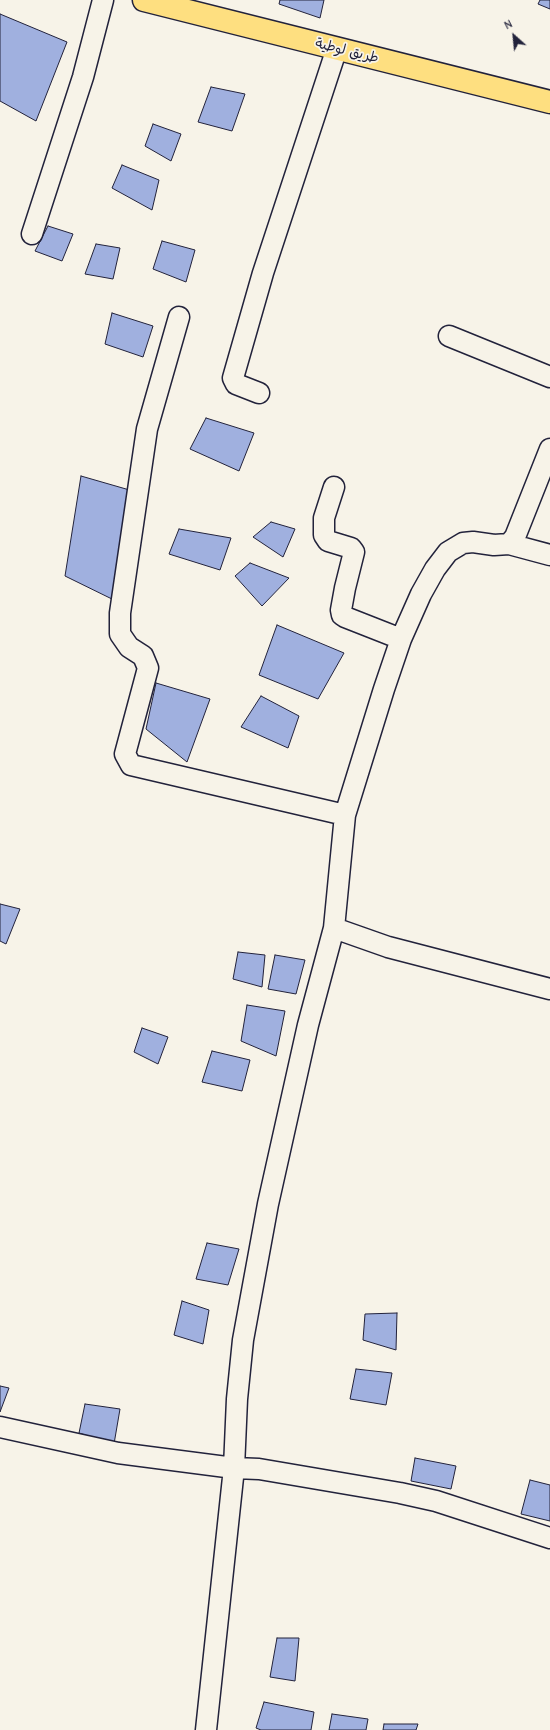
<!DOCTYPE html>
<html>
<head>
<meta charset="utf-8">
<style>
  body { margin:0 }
  #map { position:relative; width:550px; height:1730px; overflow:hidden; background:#f7f3e8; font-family:"Comic Neue",sans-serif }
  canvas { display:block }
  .north { position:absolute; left:494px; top:16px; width:40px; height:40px; -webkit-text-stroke:3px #f7f3e8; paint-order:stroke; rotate:333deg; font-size:11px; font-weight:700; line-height:16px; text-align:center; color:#22223b }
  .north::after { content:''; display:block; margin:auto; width:14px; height:18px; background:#22223b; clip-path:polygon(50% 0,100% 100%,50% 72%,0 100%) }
</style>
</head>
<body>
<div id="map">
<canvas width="550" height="1730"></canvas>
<div class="north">N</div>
</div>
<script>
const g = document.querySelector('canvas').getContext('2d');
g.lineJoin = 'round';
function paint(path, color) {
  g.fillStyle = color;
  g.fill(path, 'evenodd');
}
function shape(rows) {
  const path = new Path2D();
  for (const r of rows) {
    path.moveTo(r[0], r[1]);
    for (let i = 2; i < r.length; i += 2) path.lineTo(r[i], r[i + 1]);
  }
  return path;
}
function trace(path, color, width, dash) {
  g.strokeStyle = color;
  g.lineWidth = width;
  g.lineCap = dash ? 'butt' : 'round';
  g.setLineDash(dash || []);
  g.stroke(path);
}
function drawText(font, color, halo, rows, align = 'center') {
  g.font = font + ' "Comic Neue","Playpen Sans Arabic",sans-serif';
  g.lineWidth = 3.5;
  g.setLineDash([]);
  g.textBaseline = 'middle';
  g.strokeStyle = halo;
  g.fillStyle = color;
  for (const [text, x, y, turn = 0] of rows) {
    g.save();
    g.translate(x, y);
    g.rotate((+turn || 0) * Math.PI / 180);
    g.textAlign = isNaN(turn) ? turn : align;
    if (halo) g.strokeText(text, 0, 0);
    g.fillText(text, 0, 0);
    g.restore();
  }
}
const building = shape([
  [280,0,324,0,320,18,279,4,280,0],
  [540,0,550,0,550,9,538,4,540,0],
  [0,14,67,42,36,121,0,101,0,14],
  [211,87,245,94,232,131,198,122,211,87],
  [153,124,181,134,171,161,145,146,153,124],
  [122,165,159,180,152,210,112,188,122,165],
  [48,226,73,234,62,261,35,251,48,226],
  [162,241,195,250,186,282,153,269,162,241],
  [96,244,120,248,113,279,85,274,96,244],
  [112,313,153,326,143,357,105,344,112,313],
  [206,418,254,433,239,471,190,449,206,418],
  [81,476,133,491,116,601,65,576,81,476],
  [271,522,295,529,283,557,253,537,271,522],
  [179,529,231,538,220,570,169,554,179,529],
  [250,563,289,578,262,606,235,576,250,563],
  [277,625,344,653,318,699,259,675,277,625],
  [156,683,210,699,187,762,146,729,156,683],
  [261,696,299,716,288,748,241,727,261,696],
  [0,904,20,909,6,944,0,941,0,904],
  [238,952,265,955,262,987,233,979,238,952],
  [275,955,305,960,296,994,268,989,275,955],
  [247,1005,285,1011,276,1056,241,1041,247,1005],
  [142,1028,168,1037,158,1064,134,1052,142,1028],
  [212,1051,250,1060,242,1091,202,1082,212,1051],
  [207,1243,239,1249,228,1285,196,1279,207,1243],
  [182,1301,209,1310,203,1344,174,1335,182,1301],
  [397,1313,396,1350,363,1340,365,1314,397,1313],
  [356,1369,392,1373,386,1405,350,1399,356,1369],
  [0,1386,9,1388,0,1412,0,1386],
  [85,1404,120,1409,114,1444,79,1433,85,1404],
  [415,1458,456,1466,451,1489,411,1481,415,1458],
  [530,1480,550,1485,550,1521,521,1514,530,1480],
  [277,1638,299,1638,295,1681,270,1677,277,1638],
  [264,1702,314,1712,311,1730,261,1730,256,1728,264,1702],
  [332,1714,368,1719,366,1730,329,1730,332,1714],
  [384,1724,418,1724,416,1730,383,1730,384,1724]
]);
paint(building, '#a0b0df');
trace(building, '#22223b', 1);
const minor = shape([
  [32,234,83,77,103,0],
  [179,317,147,429,120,613,120,634,129,647,143,656,148,668,125,754,131,765,345,815],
  [449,336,550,377],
  [259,393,236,384,233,378,263,273,337,48],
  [334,487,324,518,324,535,328,541,351,548,354,552,345,588,341,610,342,615,345,617,401,639],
  [509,544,515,537,550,449],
  [334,928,388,947,550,989],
  [0,1427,118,1453,234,1468,259,1469,400,1493,436,1501,550,1538],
  [206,1730,234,1468,237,1399,243,1340,268,1204,308,1025,334,928,345,815,384,689,401,639,421,594,435,569,448,552,463,543,473,542,494,545,509,544,550,555]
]);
const major = shape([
  [144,0,550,102]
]);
trace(minor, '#22223b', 23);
trace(major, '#22223b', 25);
trace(minor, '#f7f3e8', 20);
trace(major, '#fedf80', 22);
drawText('14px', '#22223b', '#f7f3e8', [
  ["طريق لوطية",347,51,14]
]);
</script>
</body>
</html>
